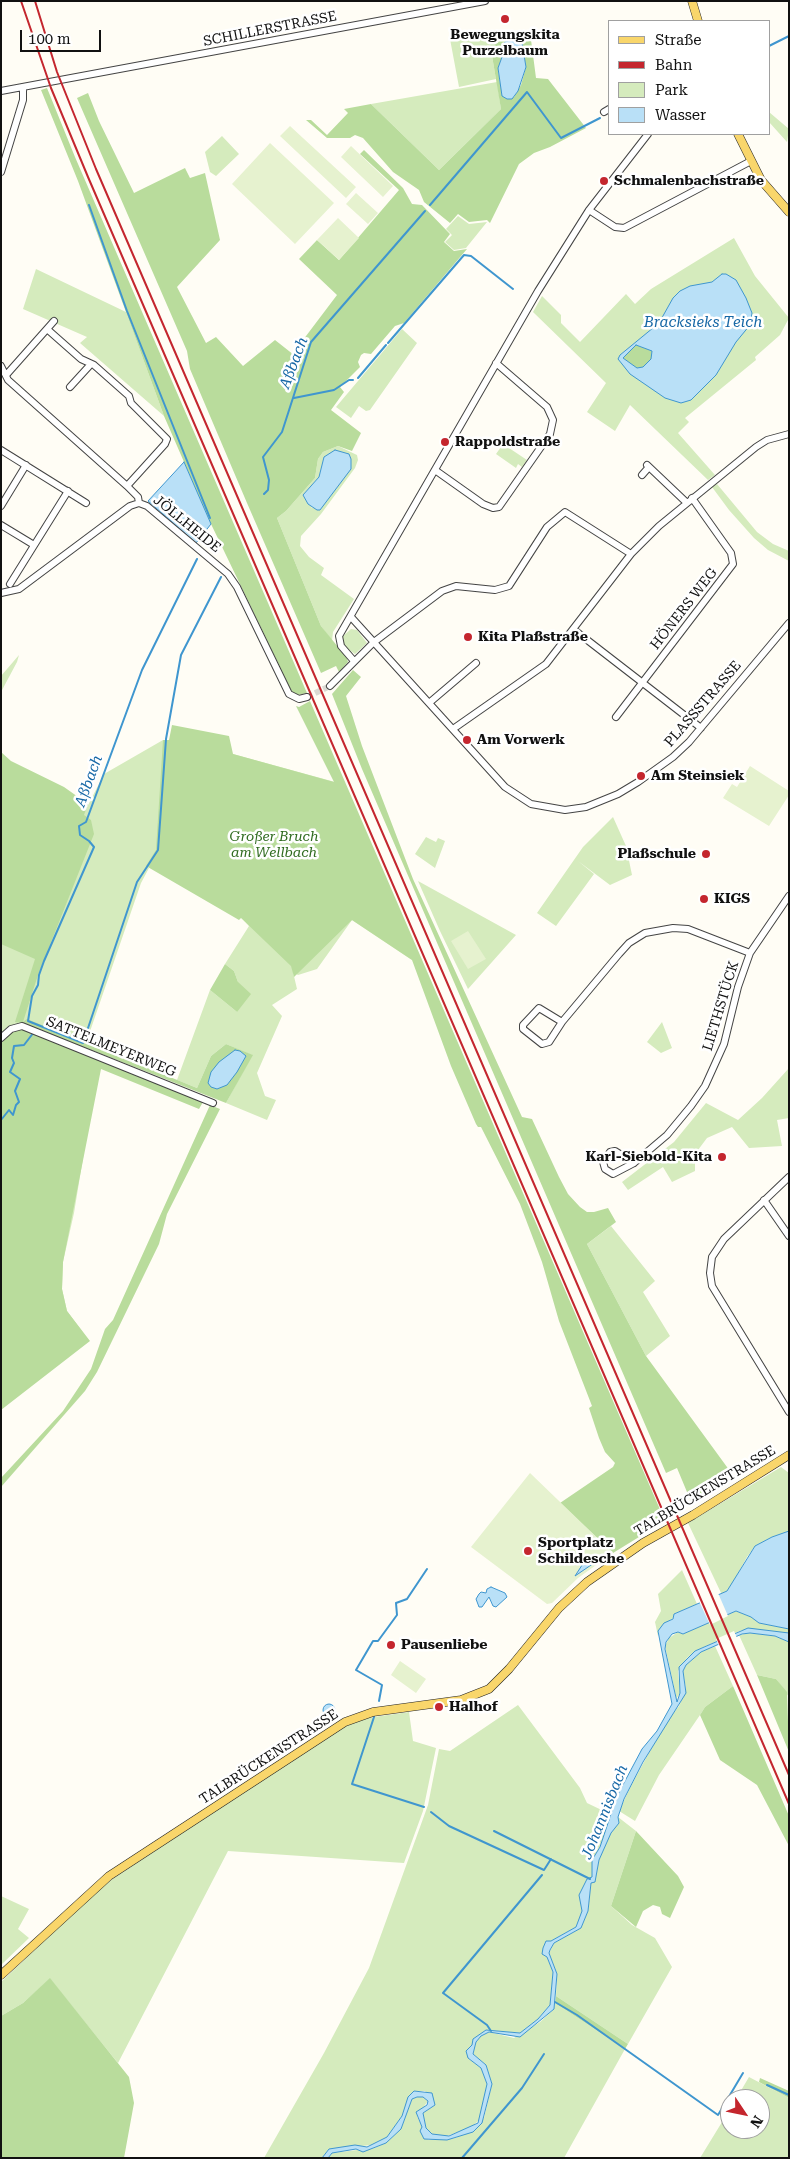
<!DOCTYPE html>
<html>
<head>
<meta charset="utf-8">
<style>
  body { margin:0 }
  #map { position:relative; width:790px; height:2159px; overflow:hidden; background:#fffdf5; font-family:"Roboto Serif",serif }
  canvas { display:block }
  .frame { position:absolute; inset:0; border:2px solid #111; pointer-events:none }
  .legend { position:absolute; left:608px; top:20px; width:162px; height:115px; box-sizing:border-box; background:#fff; border:1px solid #a0a0a0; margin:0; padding:6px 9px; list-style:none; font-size:15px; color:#111 }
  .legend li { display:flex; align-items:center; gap:10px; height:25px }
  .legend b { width:25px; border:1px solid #a0a0a0 }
  .north { position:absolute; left:720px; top:2089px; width:50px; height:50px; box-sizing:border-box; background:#fff; border:1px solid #a0a0a0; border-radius:50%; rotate:124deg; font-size:14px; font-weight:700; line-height:20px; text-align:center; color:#111 }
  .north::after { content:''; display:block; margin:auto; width:18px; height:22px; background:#c4262e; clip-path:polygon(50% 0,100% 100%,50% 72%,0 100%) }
  .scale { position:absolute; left:20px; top:30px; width:81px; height:22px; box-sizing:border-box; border:2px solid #111; border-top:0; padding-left:6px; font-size:15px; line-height:18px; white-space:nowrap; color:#111; -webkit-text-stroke:4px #fff; paint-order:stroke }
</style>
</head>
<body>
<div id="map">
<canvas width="790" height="2159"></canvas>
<div class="frame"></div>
<ul class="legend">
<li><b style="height:6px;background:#f9d66b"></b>Straße</li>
<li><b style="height:6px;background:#c4262e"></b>Bahn</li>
<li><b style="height:14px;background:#d5ebbd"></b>Park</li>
<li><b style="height:14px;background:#b9e0f7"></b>Wasser</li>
</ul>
<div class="north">N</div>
<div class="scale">100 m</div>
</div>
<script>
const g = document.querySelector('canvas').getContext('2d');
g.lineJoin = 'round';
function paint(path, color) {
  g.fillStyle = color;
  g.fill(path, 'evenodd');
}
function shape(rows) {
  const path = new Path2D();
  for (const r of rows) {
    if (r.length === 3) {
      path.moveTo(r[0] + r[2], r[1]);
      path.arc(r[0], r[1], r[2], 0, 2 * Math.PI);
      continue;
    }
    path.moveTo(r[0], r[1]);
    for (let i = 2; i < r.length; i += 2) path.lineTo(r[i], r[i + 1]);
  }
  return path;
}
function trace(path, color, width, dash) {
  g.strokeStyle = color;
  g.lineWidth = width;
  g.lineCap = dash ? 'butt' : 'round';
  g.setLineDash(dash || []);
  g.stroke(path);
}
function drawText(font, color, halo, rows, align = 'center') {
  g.font = font + ' "Roboto Serif",serif';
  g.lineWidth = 5;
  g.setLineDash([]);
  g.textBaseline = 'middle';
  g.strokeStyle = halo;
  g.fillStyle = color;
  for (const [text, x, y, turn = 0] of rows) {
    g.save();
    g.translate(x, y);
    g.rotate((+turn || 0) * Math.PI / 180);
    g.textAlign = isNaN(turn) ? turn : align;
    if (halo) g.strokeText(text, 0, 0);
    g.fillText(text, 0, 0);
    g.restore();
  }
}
paint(shape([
  [488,33,496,79,459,87,450,39],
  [497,82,501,109,439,170,371,104],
  [769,112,789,129,787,142,769,122],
  [222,136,239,154,216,176,210,172,205,152],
  [458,216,469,224,487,222,466,248,454,250,445,242,452,235,446,229],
  [734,238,755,276,789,318,780,335,755,357,756,360,685,418,689,422,678,433,715,475,708,480,630,405,615,431,587,412,606,383,533,312,542,296,561,315,561,323,580,342,626,294,635,304,651,289],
  [36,269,126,312,164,416,80,343,87,337,23,309],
  [402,329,417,343,370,410,366,411,359,406,351,418,336,407],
  [503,444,527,460,522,467,518,464,516,468,496,454],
  [338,446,357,455,358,460,355,468,321,514,301,536,300,546,309,557,324,568,321,575,354,599,333,632,332,641,321,626,277,518,286,511,315,478,318,459,323,452],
  [324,457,351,459,351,466,312,508,303,495,319,477],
  [717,484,757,532,773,544,789,551,789,561,768,550,754,538,729,510,712,487],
  [351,629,357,630,367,643,355,654,345,647,341,638],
  [19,655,17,662,1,692,1,676],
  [163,740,233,754,335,782,412,960,352,920,317,969,298,975,293,972,297,989,272,1005,282,1016,257,1073,265,1096,276,1100,267,1120,226,1103,252,1055,226,1044,211,1056,197,1088,177,1080,210,990,237,1012,238,982,234,971,225,964,249,926,241,917,146,865,149,868,141,883,86,1043,82,1042,84,1152,74,1213,63,1262,62,1289,67,1311,84,1334,53,1353,1,1396,1,762,83,815,104,774],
  [613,817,626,846,632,875,610,885,578,861,594,874,556,926,537,913,583,847],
  [426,837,436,842,438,838,445,841,435,868,415,854],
  [418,881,516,935,468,989,440,931],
  [662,1022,672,1048,661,1053,647,1042],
  [789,1068,789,1118,777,1120,782,1146,749,1148,732,1127,707,1138,695,1154,695,1171,672,1182,663,1167,628,1190,622,1182,674,1142,706,1103,738,1120,762,1098],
  [611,1226,655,1281,643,1292,670,1336,646,1356,587,1244],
  [781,1467,789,1473,789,1531,772,1537,755,1546,747,1557,730,1588,722,1595,688,1523],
  [682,1570,697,1604,674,1614,675,1616,658,1631,658,1636,655,1622,661,1611,658,1594],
  [736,1611,751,1617,760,1623,789,1629,789,1633,742,1630,695,1651,687,1658,678,1671,680,1693,675,1701,676,1696,665,1646,669,1638,678,1632,683,1634],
  [750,1633,775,1636,789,1642,789,1697,776,1679,757,1675,739,1635],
  [715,1646,733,1686,705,1707,700,1715,659,1775,635,1821,619,1811,631,1786,665,1723,679,1706,686,1689,683,1671,686,1665,701,1652],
  [518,1705,580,1788,587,1803,612,1815,600,1847,592,1860,592,1877,587,1880,579,1895,583,1911,576,1927,551,1941,547,1957,553,1972,550,2005,538,2019,520,2033,486,2030,472,2045,468,2058,481,2068,487,2084,480,2119,472,2127,444,2137,432,2134,426,2129,423,2113,435,2105,425,2091,414,2091,402,2116,387,2137,372,2145,329,2149,322,2158,264,2158,324,2053,369,1968,428,1805,439,1749,450,1751],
  [409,1712,413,1741,436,1748,423,1811,404,1863,228,1851,118,2063,50,1979,23,2003,1,2016,1,1982,98,1890,114,1878,348,1723,360,1719],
  [618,1817,636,1831,611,1906,632,1925,655,1938,672,1967,628,2044,556,1996,557,1974,549,1953,554,1943,581,1928,588,1911,591,1883,595,1881,599,1860,611,1832,619,1823],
  [1,1896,29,1909,18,1929,29,1938,1,1965],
  [555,2003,625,2049,564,2158,328,2158,332,2153,374,2148,386,2143,401,2129,412,2099,417,2097,423,2097,428,2101,417,2116,428,2140,455,2138,469,2132,484,2118,492,2084,486,2065,473,2054,476,2042,481,2036,489,2032,514,2038,540,2022,554,2009],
  [749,2077,789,2098,789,2158,700,2158,730,2109,730,2129,760,2129,760,2099,736,2099]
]), '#d5ebbd');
paint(shape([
  [530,32,536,78,548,79,586,128,550,147,534,153,519,164,490,223,487,220,469,222,458,214,450,223,424,202,419,190,393,172,363,138,355,135,350,138,327,138,306,120,311,120,327,135,348,113,344,109,371,104,439,170,501,109,490,44,496,43,495,37],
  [522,43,526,67,521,85,514,97,500,83,498,69,502,57,500,49],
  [47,88,75,157,307,693,297,695,292,692,211,524,164,416,78,181,41,90],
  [88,93,99,121,134,193,185,168,190,178,205,173,220,240,177,287,206,343,216,337,243,366,275,340,294,355,306,336,337,295,299,259,317,240,339,260,399,190,360,154,364,150,403,188,412,204,422,205,450,234,444,242,454,251,467,249,404,323,395,326,371,354,364,353,361,355,358,362,360,367,340,387,344,392,331,410,361,433,352,451,338,446,323,452,318,459,315,478,286,511,277,518,321,626,347,658,348,662,339,672,336,666,321,673,247,503,190,369,187,351,77,98],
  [636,345,652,351,651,359,643,367,637,368,623,358],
  [353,670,361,677,346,696,362,746,413,879,522,1117,532,1119,559,1177,568,1194,580,1207,587,1212,594,1212,608,1208,616,1222,587,1244,646,1356,735,1478,692,1504,677,1468,666,1473,362,769,332,694],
  [310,701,665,1521,613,1553,560,1503,613,1467,615,1463,605,1452,599,1438,589,1408,592,1406,559,1321,542,1262,520,1204,481,1127,478,1127,476,1124,451,1066,412,960,352,920,294,977,291,966,241,918,239,920,146,866,156,850,163,740,169,740,172,725,229,736,233,754,334,782,296,706,299,707],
  [1,752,11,761,64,787,88,804,84,815,91,820,94,834,38,975,23,1022,27,1019,197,1088,211,1056,226,1044,253,1055,226,1103,23,1023,15,1022,35,959,1,944],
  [225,964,234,971,238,982,251,994,237,1012,210,990],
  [22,1028,203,1102,199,1109,101,1069,63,1262,62,1289,67,1311,90,1341,1,1410,1,1041,12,1031],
  [210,1105,220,1109,167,1214,159,1244,97,1372,85,1391,1,1487,1,1478,63,1411,91,1369,105,1329,113,1320],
  [757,1675,776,1679,787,1692,789,1752],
  [733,1686,789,1816,789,1846,757,1785,720,1760,700,1715,705,1707],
  [636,1831,678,1876,684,1887,670,1918,662,1914,660,1907,653,1905,643,1911,636,1927,611,1906],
  [50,1978,129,2077,134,2103,124,2158,1,2158,1,2016,23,2003],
  [556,1996,628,2044,625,2049,555,2003],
  [760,2078,789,2091,789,2098,759,2082]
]), '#b9dc9c');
paint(shape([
  [290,126,356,187,346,198,280,136],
  [270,143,334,203,295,244,232,184],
  [351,146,393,186,383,197,341,157],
  [356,193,378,213,368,224,346,204],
  [338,218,359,238,339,260,317,240],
  [750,766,789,791,789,795,769,826,723,798,732,784,737,787],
  [468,931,486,959,468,969,451,941],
  [530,1473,613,1553,578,1578,552,1603,547,1604,471,1547],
  [400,1661,426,1679,416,1693,391,1675]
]), '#e6f2cf');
const water = shape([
  [510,40,522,43,526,67,518,91,512,99,507,99,502,96,498,68,502,57,500,49,505,42,510,40],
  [722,274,726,274,736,280,746,298,752,313,750,325,736,342,716,375,691,400,681,403,665,398,630,374,618,359,620,355,659,323,673,298,680,291,690,286,712,282,722,274],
  [636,345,652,351,651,359,643,367,637,368,623,358,636,345],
  [335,450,349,454,351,459,351,469,320,510,317,510,308,504,303,495,319,477,324,457,335,450],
  [184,462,211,524,196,543,148,501,184,462],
  [235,1050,240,1051,246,1056,237,1072,227,1085,217,1089,211,1087,208,1083,211,1072,219,1062,235,1050],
  [789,1531,789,1629,759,1623,751,1617,736,1611,683,1634,678,1632,672,1634,666,1642,665,1649,677,1702,680,1693,679,1667,695,1651,748,1628,789,1633,789,1642,775,1636,750,1633,742,1634,701,1652,686,1665,683,1671,686,1693,643,1762,624,1799,618,1817,619,1823,611,1833,599,1860,595,1882,591,1883,588,1911,581,1928,554,1943,550,1950,549,1953,557,1974,554,2009,520,2037,489,2032,481,2036,476,2042,473,2054,486,2065,492,2084,482,2123,473,2132,447,2140,424,2139,420,2131,422,2127,416,2112,427,2105,428,2101,423,2097,417,2097,412,2099,401,2129,386,2143,363,2152,356,2149,332,2153,328,2158,322,2158,329,2149,355,2145,367,2147,387,2137,402,2116,408,2097,414,2091,432,2093,435,2105,423,2113,426,2128,432,2134,449,2136,478,2123,487,2084,481,2068,468,2058,466,2051,472,2045,473,2039,486,2030,520,2033,538,2019,550,2005,553,1972,547,1957,542,1954,543,1948,546,1941,551,1941,576,1927,582,1911,579,1895,587,1879,592,1877,592,1860,600,1847,617,1796,642,1749,657,1731,672,1704,658,1631,664,1623,673,1619,674,1614,727,1591,755,1546,772,1537,789,1531],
  [589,1557,594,1563,575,1576,586,1559,589,1557],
  [491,1587,505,1593,507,1597,496,1607,493,1606,489,1597,482,1607,479,1607,476,1599,479,1594,481,1592,486,1593,487,1589,491,1587],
  [329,1710,6]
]);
paint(water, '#b9e0f7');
trace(water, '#3f96cf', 1);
paint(shape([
  [718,1593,728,1616,710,1625,699,1601],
  [734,1631,737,1638,719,1646,716,1639]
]), '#fffdf5');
trace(shape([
  [769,46,789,36],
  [89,205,127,311,210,518],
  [430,205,527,92,561,138,600,118],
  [388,343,464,255,471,256,513,289],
  [358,378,386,345],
  [294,398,334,390,349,380,353,380],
  [264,494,268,490,269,480,263,457,282,432,311,342,425,211],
  [197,559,142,670,86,822,79,826,80,835,89,841,94,847,44,961,39,975,38,985,32,996,28,1021,83,1043,137,882,158,850,166,739,181,655,221,577],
  [1,1120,9,1110,13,1115,16,1105,19,1102,15,1091,20,1079,10,1072,14,1063,12,1058,14,1046,24,1045,34,1032],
  [379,1701,382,1685,356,1670,373,1641,378,1641,397,1615,396,1603,407,1599,427,1569],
  [374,1717,352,1784,424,1807],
  [431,1812,449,1826,544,1870,551,1859],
  [494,1831,590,1879],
  [555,2002,577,2015,718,2115,743,2073],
  [491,2031,487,2025,443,1993,542,1875],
  [767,2085,789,2095],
  [462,2158,522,2088,544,2054]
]), '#3f96cf', 2);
trace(shape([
  [307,697,330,686]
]), '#dbdad3', 6, [6, 3]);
const minor = shape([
  [1,91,485,1],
  [604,112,609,109],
  [1,172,23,100,23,87],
  [589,210,615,227,624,228,751,161],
  [47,329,81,359,94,365,129,396,131,403,167,439,165,444,127,486],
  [1,366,8,380,127,486,138,497,139,503],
  [7,374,54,321],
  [70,387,91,364],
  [1,450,86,503],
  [647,465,687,503],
  [435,470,483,504,493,508,499,507,550,434,553,420,547,407,496,363],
  [642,475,649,467],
  [1,506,26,465],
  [1,525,34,545],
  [10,584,68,491],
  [1,593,19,589,130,506,139,503,147,506,228,574,237,587,289,694,299,699,307,697],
  [351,617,505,787,531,804,565,810,586,807,618,794,638,782,673,757,689,742,789,623],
  [573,629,701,728],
  [354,661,341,646,339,636,538,291,589,210,648,134],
  [330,686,374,642,442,591,456,586,495,590,509,586,547,527,565,512,631,554],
  [429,703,476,663],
  [616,717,733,564,731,553,692,498],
  [453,729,546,664,631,554,659,526,756,447,767,440,789,434],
  [562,1022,539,1008,523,1025,523,1029,542,1044,549,1042,562,1022,619,954,629,943,645,933,673,928,688,929,750,953],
  [1,1038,11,1029,22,1026,213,1103],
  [634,1163,615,1151,610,1152,603,1162,605,1169,613,1174,634,1163,667,1135,691,1106,705,1086,724,1044,738,987,750,953,789,896],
  [789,1177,724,1239,712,1257,710,1273,712,1286,789,1412],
  [764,1200,789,1236]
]);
const major = shape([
  [692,1,698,21],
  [738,134,761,180,789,212],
  [1,1975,109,1876,345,1722,373,1712,461,1700,489,1689,509,1669,559,1608,587,1582,643,1543,693,1515,789,1455]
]);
trace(minor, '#444', 8);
trace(major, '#222', 9);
trace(minor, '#fff', 6);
trace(major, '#f9d66b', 8);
trace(shape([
  [21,1,51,88,88,177,789,1804],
  [35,1,57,72,96,169,789,1775]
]), '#c4262e', 2);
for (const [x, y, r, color] of [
  [505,19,5,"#c4262e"],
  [604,181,5,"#c4262e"],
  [445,442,5,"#c4262e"],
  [468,637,5,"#c4262e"],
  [467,740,5,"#c4262e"],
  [641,776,5,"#c4262e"],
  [706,854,5,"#c4262e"],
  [704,899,5,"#c4262e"],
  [722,1157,5,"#c4262e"],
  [528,1551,5,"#c4262e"],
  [391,1645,5,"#c4262e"],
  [439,1707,5,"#c4262e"]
]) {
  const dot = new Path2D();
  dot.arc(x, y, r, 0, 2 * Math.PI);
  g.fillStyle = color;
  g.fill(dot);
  trace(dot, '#fff', 2);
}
drawText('14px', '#111', '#fff', [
  ["SCHILLERSTRASSE",270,29,-11],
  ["JÖLLHEIDE",187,524,39],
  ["HÖNERS WEG",684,609,-52],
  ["PLASSSTRASSE",703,704,-49],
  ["LIETHSTÜCK",721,1006,-73],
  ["SATTELMEYERWEG",111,1047,22],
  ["TALBRÜCKENSTRASSE",705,1491,-31],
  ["TALBRÜCKENSTRASSE",269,1757,-33]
]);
drawText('bold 14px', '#111', '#fff', [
  ["Bewegungskita",505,35,"center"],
  ["Purzelbaum",505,51,"center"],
  ["Schmalenbachstraße",614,181],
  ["Rappoldstraße",455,442],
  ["Kita Plaßstraße",478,637],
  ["Am Vorwerk",477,740],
  ["Am Steinsiek",651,776],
  ["Plaßschule",696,854,"right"],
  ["KIGS",714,899],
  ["Karl-Siebold-Kita",712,1157,"right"],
  ["Sportplatz",538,1543],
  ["Schildesche",538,1559],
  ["Pausenliebe",401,1645],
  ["Halhof",449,1707]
], 'left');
drawText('italic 14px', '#2f6b1f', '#fff', [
  ["Großer Bruch",274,837],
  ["am Wellbach",274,853]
]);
drawText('italic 15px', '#1768a6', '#fff', [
  ["Bracksieks Teich",703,323],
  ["Aßbach",294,363,-69],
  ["Aßbach",89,781,-70],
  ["Johannisbach",605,1812,-68]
]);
</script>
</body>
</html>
